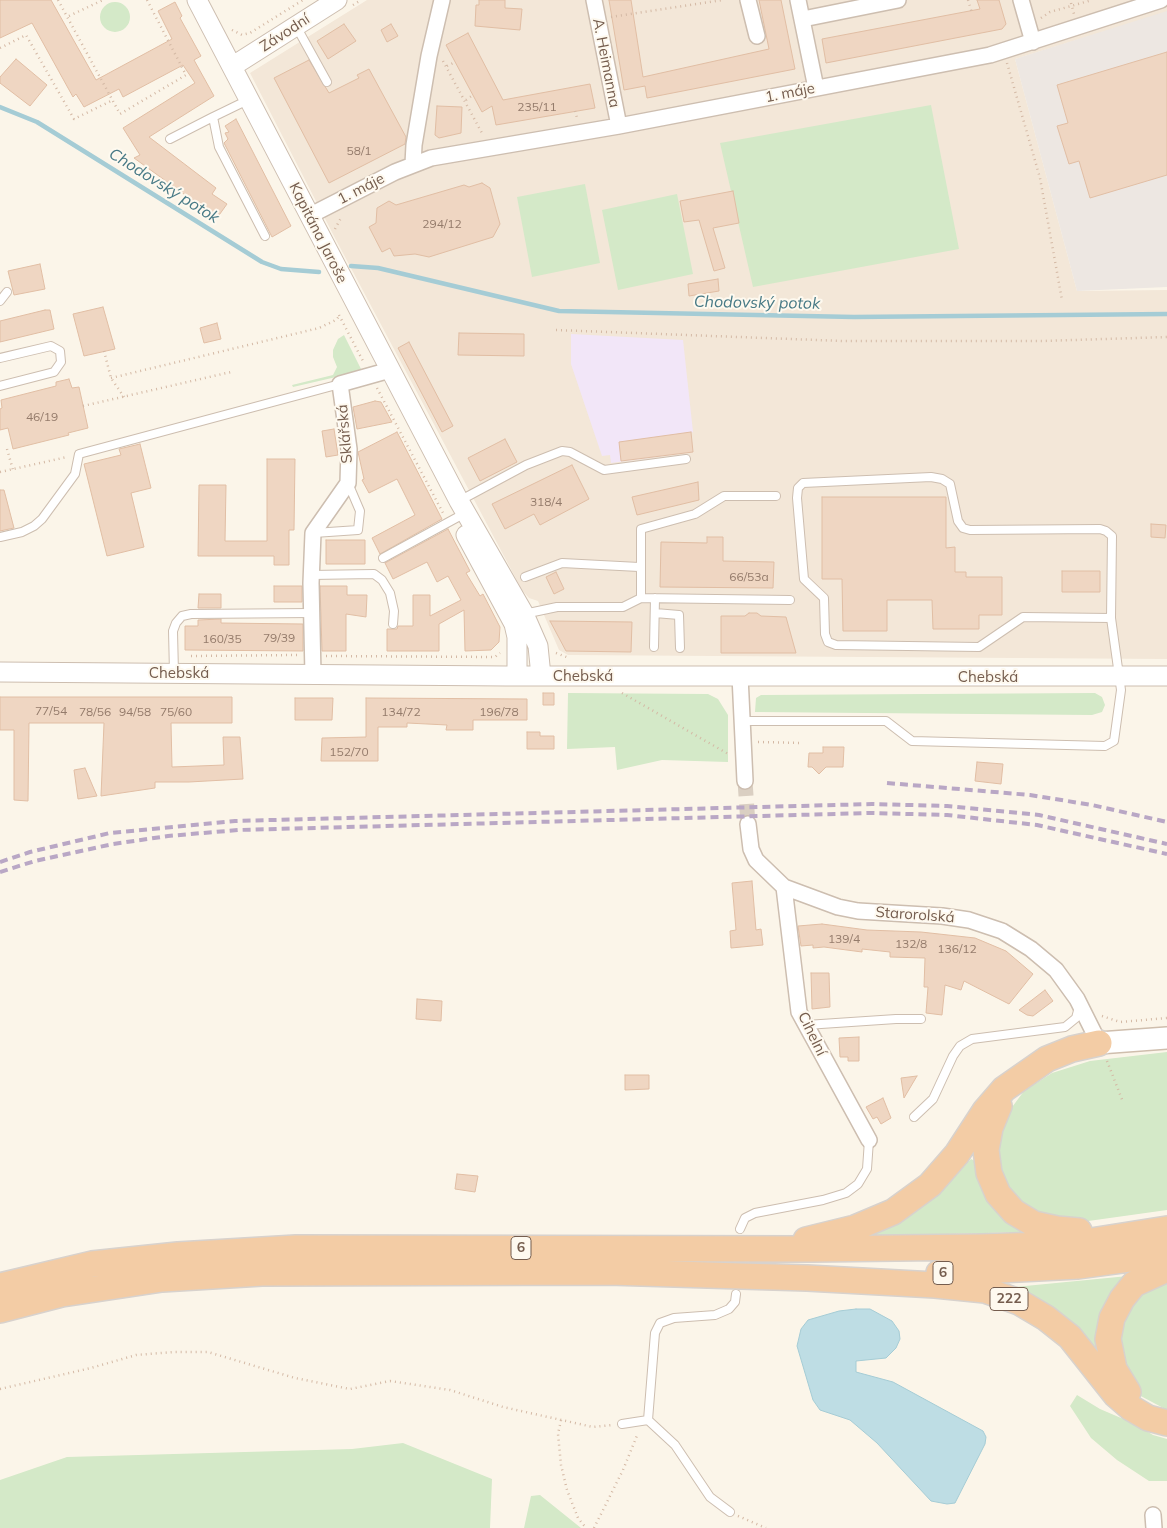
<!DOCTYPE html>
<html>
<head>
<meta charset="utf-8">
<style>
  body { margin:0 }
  canvas { display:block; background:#fbf5e9 }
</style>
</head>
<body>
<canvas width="1167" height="1528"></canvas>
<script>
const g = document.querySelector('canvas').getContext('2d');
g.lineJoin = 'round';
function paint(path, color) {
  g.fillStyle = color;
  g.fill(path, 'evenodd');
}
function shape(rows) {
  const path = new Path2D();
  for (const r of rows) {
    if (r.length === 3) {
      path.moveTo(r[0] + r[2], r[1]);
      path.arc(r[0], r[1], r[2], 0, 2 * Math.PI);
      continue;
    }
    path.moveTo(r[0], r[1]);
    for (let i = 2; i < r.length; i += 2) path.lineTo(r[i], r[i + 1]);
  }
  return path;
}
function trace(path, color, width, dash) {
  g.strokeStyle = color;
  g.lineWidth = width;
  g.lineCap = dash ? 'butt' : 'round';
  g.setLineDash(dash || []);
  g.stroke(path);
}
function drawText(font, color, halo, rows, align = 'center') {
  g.font = font + ' Mulish,sans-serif';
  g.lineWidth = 4;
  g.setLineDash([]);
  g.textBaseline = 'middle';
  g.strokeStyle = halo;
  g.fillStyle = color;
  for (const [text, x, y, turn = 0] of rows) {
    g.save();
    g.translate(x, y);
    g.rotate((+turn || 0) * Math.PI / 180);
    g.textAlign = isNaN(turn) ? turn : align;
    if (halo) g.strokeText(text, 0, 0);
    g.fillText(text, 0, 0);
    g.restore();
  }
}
paint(shape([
  [367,0,1167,0,1167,12,1015,59,1077,291,1167,290,1167,659,568,655,559,650,538,601,529,598,522,590,335,238,250,73]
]), '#f3e7d8');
paint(shape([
  [1167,11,1167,287,1077,291,1015,59]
]), '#ede7e2');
paint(shape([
  [571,334,683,340,693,432,691,433,693,452,611,463,610,455,602,456,571,364]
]), '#f2e6f8');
paint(shape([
  [115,17,15],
  [931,105,959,249,753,287,720,143],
  [585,184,600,263,532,277,517,197],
  [677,194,693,274,618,290,602,210],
  [344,335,362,371,293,387,292,385,333,375,337,367,333,357,333,350,338,339],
  [568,693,708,694,718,699,728,715,728,762,662,760,617,770,615,747,567,749],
  [1095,693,1102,697,1105,705,1102,712,1092,715,755,712,756,698,761,695],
  [1167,1052,1167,1210,1074,1223,1052,1220,1024,1207,1010,1192,1001,1176,996,1155,1004,1118,1024,1091,1052,1073,1090,1061],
  [971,1159,979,1163,1025,1232,870,1236,870,1234,896,1224,926,1204,944,1189],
  [1128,1276,1099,1355,1014,1289,1015,1287],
  [1167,1276,1167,1410,1137,1394,1117,1352,1123,1311,1135,1295],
  [1077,1395,1100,1409,1135,1424,1153,1435,1167,1439,1167,1481,1149,1481,1117,1460,1091,1438,1070,1406],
  [403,1443,492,1479,490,1528,0,1528,0,1480,67,1457,352,1449],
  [540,1495,581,1528,524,1528,531,1496]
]), '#d4e9c8');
const water = shape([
  [856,1309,870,1309,892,1321,899,1331,900,1339,896,1348,886,1358,856,1361,856,1372,893,1382,983,1431,986,1437,985,1444,955,1503,947,1504,931,1501,877,1443,850,1420,820,1410,813,1400,797,1346,801,1329,808,1320,839,1311,856,1309]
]);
paint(water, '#bedde4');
trace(water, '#a5ccd5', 1);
trace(shape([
  [0,107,37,122,262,262,281,269,319,272],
  [351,266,378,268,559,311,854,317,1167,314]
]), '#a5ccd5', 4.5);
const building = shape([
  [0,0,51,0,96,80,172,39,158,11,175,2,182,16,180,18,201,56,194,60,214,96,149,137,216,188,212,194,227,204,217,218,134,158,140,155,123,128,195,83,183,65,123,97,119,89,84,107,76,94,73,97,32,23,0,38,0,0],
  [479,0,505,0,505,8,522,9,520,30,475,26,476,5,479,5,479,0],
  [609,0,631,0,643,77,769,49,759,0,781,0,795,69,647,98,645,86,624,90,609,0],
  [977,0,999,0,1006,24,1002,29,826,63,822,39,980,9,977,0],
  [344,24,356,41,328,59,317,41,344,24],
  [391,24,398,36,387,42,381,30,391,24],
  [468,33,503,100,590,84,595,108,496,125,492,106,482,112,446,45,468,33],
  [1167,52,1167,175,1090,198,1079,161,1069,164,1057,126,1068,123,1057,85,1167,52],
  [16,59,47,85,30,106,0,83,0,77,16,59],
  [309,60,329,93,359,78,357,75,369,69,406,137,405,144,329,183,274,78,309,60],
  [437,106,462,107,461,133,439,138,435,135,437,106],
  [236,119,291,226,272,237,224,143,228,139,225,133,229,132,225,126,236,119],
  [482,183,490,188,500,224,493,237,429,257,415,254,394,256,390,248,382,252,369,227,376,223,377,208,389,201,396,205,464,185,469,187,482,183],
  [733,191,739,223,713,228,725,268,714,271,699,220,684,222,680,201,733,191],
  [40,264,45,289,14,295,8,271,40,264],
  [718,279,719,291,689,296,688,284,718,279],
  [103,307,115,349,84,356,73,314,103,307],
  [45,310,50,310,54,329,0,342,0,321,45,310],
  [217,323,221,339,204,343,200,328,217,323],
  [459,333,524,334,524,356,458,355,459,333],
  [409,342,453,426,442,432,398,348,409,342],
  [69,379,72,388,79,387,88,428,68,433,69,435,13,449,8,428,0,430,0,409,2,408,1,400,56,386,56,382,69,379],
  [375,401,381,402,392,422,357,429,353,407,375,401],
  [334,429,338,455,326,457,322,431,334,429],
  [397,432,442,519,380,554,372,538,415,515,397,479,369,493,362,480,364,479,358,452,397,432],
  [691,432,693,452,621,461,619,442,691,432],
  [505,439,517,462,480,481,468,458,505,439],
  [140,444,151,488,131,493,144,547,107,556,84,464,121,455,119,449,140,444],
  [267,459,295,459,294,530,289,530,289,565,274,565,274,556,198,556,199,485,226,485,225,541,267,541,267,459],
  [572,465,589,499,540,525,534,514,505,529,492,504,572,465],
  [698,482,699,500,637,515,632,497,698,482],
  [0,490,4,490,14,528,0,531,0,490],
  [822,497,946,497,946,548,955,547,955,572,966,572,966,577,1002,577,1002,615,979,615,979,629,933,629,932,600,887,600,887,631,843,631,842,579,822,579,822,497],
  [1151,524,1166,525,1165,538,1151,537,1151,524],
  [448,529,470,571,466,573,480,596,483,594,500,627,499,642,491,650,465,651,464,610,439,624,439,651,387,651,387,629,397,629,398,626,413,626,413,595,430,595,430,616,461,600,448,576,437,582,427,562,393,579,385,563,448,529],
  [707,537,723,537,723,561,774,562,773,588,660,587,661,542,707,543,707,537],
  [326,540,365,540,365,564,326,564,326,540],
  [1062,571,1100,571,1100,592,1062,592,1062,571],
  [556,572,564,589,554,594,546,577,556,572],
  [274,586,302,586,302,602,274,602,274,586],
  [320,586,347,586,347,595,367,595,366,617,346,614,346,651,322,651,320,586],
  [199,594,221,594,221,608,198,608,199,594],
  [749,613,757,613,761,616,786,617,796,653,721,653,721,616,745,616,749,613],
  [221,619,221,623,303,624,303,651,185,650,185,626,198,626,198,620,221,619],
  [550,621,632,622,631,652,566,651,550,621],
  [543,693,554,693,554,705,543,705,543,693],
  [0,697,232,697,232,723,171,723,172,767,224,765,223,737,240,737,243,779,189,782,155,782,155,788,101,796,104,723,29,723,28,801,14,800,14,730,0,730,0,697],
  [295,698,333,698,332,720,295,720,295,698],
  [366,698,527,699,527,720,473,720,473,730,446,730,447,725,407,723,407,727,378,727,378,761,321,761,322,738,366,737,366,698],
  [527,732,540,732,540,736,554,736,554,749,527,749,527,732],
  [823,747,844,747,843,767,826,767,819,774,812,767,808,767,809,753,823,753,823,747],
  [977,762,1003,764,1001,784,975,781,977,762],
  [85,768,97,796,78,799,74,770,85,768],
  [752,881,756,930,761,929,763,945,731,948,730,931,736,930,732,883,752,881],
  [822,924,867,930,921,932,975,938,1006,951,1033,974,1009,1004,964,981,961,990,945,985,942,1015,926,1013,928,987,924,987,925,958,890,957,890,952,862,949,862,952,824,947,813,948,813,945,801,946,798,926,822,924],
  [811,973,829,973,830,1007,812,1009,811,973],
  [1045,990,1053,1001,1033,1016,1027,1015,1019,1010,1045,990],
  [417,999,442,1001,441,1021,416,1019,417,999],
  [859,1037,859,1061,848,1061,848,1057,840,1057,839,1038,859,1037],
  [625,1075,649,1075,649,1089,625,1090,625,1075],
  [917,1076,904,1098,901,1078,917,1076],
  [883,1098,891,1118,881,1124,877,1117,873,1119,866,1107,883,1098],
  [457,1174,478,1176,475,1192,455,1189,457,1174]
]);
paint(building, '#efd6c2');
trace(building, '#e1bea4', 1);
trace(shape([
  [745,781,748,824]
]), '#dacfc2', 15, [15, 8]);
const service = shape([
  [296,26,327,82],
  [248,100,213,117,219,147,265,236],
  [170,139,213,117],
  [0,301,7,292],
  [0,358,51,346,60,351,61,362,54,372,0,386],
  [459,501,526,465,562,451,570,452,604,470,686,459],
  [314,533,358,530,360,511,348,483],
  [0,537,22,532,34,526,42,519,75,474,79,454,340,384],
  [383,558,458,517],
  [311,575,374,574,382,580,390,593,394,611,393,624],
  [525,577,562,563,639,567],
  [641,598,641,529,695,514,724,496,776,496],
  [655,613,679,615,680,648],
  [524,614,557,607,623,607,641,598,790,600],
  [654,647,655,598],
  [174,673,173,631,176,623,182,616,191,614,312,613],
  [743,721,886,721,912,741,1105,746,1114,741,1121,690,1111,618,1023,617,979,647,836,645,828,642,825,634,824,598,804,579,797,498,798,488,803,483,931,477,942,479,950,484,958,521,963,528,970,530,1100,529,1106,531,1112,536,1111,618],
  [806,1025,896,1019,921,1019],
  [914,1117,933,1099,953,1056,960,1046,972,1039,1065,1027,1076,1018,1079,1007],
  [740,1229,745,1218,755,1213,823,1200,846,1193,858,1184,867,1169,869,1140],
  [622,1424,648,1420],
  [730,1512,710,1497,675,1445,648,1420,655,1333,660,1323,674,1318,715,1315,729,1309,735,1302,736,1294]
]);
const minor = shape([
  [594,0,619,126],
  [748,0,757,36],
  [798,0,816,88],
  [1021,0,1033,42],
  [803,19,898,0],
  [413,164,414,145,429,56,442,0],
  [309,216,395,172,431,158,619,126,990,55,1161,0],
  [313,675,311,583,313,533,348,483,349,449,340,384,390,370],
  [740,676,745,781],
  [748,824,751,849,756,860,784,887,838,907,858,911,942,916,969,920,1002,931,1031,949,1056,970,1077,999,1099,1043],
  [784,887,799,1012,869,1140],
  [1153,1515,1154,1528]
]);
const tertiary = shape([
  [197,0,459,501,524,614,538,646,541,676],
  [233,66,337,0],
  [466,535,514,624,517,637,517,676],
  [0,672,506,676,1167,676]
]);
const secondary = shape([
  [1099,1043,1167,1038]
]);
const trunk = shape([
  [999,1106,990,1128,986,1150,989,1173,998,1194,1014,1212,1034,1224,1057,1229,1079,1231],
  [806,1240,855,1228,893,1212,930,1185,957,1154,985,1111,1004,1089,1047,1059,1072,1049,1099,1043],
  [939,1273,1078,1266,1167,1254],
  [0,1286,92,1264,178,1255,296,1248,812,1249,981,1247,1072,1244,1167,1229],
  [0,1310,62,1294,162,1279,262,1273,609,1272,807,1278,935,1285,985,1290,1019,1302,1046,1318,1070,1337,1116,1395,1131,1408,1148,1418,1167,1423],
  [1128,1392,1114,1369,1108,1339,1112,1318,1122,1299,1134,1284,1167,1269]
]);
trace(service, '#cdbeb0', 10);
trace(minor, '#cdbeb0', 18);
trace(tertiary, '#cdbeb0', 21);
trace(secondary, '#cfbead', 24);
trace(trunk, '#d8d2cd', 28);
trace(shape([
  [58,0,120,114,186,75,147,0],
  [968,0,972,13],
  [1071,3,1074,14],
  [353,5,361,0],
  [69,16,103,0],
  [611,17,723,0],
  [1041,18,1050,12,1092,0],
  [232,30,242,35,250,33,303,0],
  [0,48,26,35,74,119,113,100],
  [443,61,483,135],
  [1007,63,1040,178,1062,300],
  [447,66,455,62],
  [466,100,473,95],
  [575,111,577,118],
  [335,229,342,216],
  [339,315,364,363],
  [556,330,843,341,1042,341,1167,337],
  [104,351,111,378,124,397],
  [111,378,319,328,336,320,340,315],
  [377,388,443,513],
  [83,406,231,372],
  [7,449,13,470],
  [0,472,67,457],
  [556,653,569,658],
  [191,656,298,655],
  [326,656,495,657,500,653],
  [622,693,730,755],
  [758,742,803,743],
  [1102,1016,1120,1022,1167,1018],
  [1107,1061,1123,1102],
  [0,1389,91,1368,136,1355,174,1352,208,1352,295,1378,350,1389,390,1381,450,1390,503,1407,593,1427,613,1425],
  [561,1420,558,1434,561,1465,567,1490,578,1518,586,1528],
  [738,1516,766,1528],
  [594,1528,623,1470,638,1433]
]), '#d4b9a5', 2.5, [1, 4]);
trace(service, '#fff', 8);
trace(minor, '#fff', 15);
trace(tertiary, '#fff', 19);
trace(secondary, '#fff', 21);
trace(trunk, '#f3cca5', 25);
trace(shape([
  [887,783,1030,795,1092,805,1167,822],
  [0,862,30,852,110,833,235,821,872,804,947,806,1039,815,1167,844],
  [0,872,35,861,113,844,168,836,238,830,871,813,947,815,1037,825,1167,854]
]), '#b9a7c5', 4, [8, 5]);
drawText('12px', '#947b6b', null, [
  ["235/11",537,107],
  ["58/1",359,151],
  ["294/12",442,224],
  ["46/19",42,417],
  ["318/4",546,502],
  ["66/53a",749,577],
  ["79/39",279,638],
  ["160/35",222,639],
  ["77/54",51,711],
  ["78/56",95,712],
  ["94/58",135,712],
  ["75/60",176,712],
  ["134/72",401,712],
  ["196/78",499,712],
  ["152/70",349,752],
  ["139/4",844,939],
  ["132/8",911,944],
  ["136/12",957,949]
]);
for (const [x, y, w] of [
  [521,1248,20],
  [943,1273,20],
  [1009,1299,38]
]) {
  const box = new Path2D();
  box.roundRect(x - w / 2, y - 11.5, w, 23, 4);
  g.fillStyle = '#fef9ef';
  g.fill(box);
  trace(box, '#755d4e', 1);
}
drawText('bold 14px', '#755d4e', null, [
  ["6",521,1248],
  ["6",943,1273],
  ["222",1009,1299]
]);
drawText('15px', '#755d4e', '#fef9ef', [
  ["Závodní",285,33,-33],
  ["A. Heimanna",606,63,79],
  ["1. máje",790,93,-11],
  ["1. máje",361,189,-27],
  ["Kapitána Jaroše",318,233,63],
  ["Sklářská",345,434,-95],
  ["Chebská",179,673],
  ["Chebská",583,676],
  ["Chebská",988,677],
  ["Starorolská",915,915,4],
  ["Cihelní",812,1034,64]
]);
drawText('italic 16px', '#487a86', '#fef9ef', [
  ["Chodovský potok",164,186,32],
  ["Chodovský potok",757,303,1]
]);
</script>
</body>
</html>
